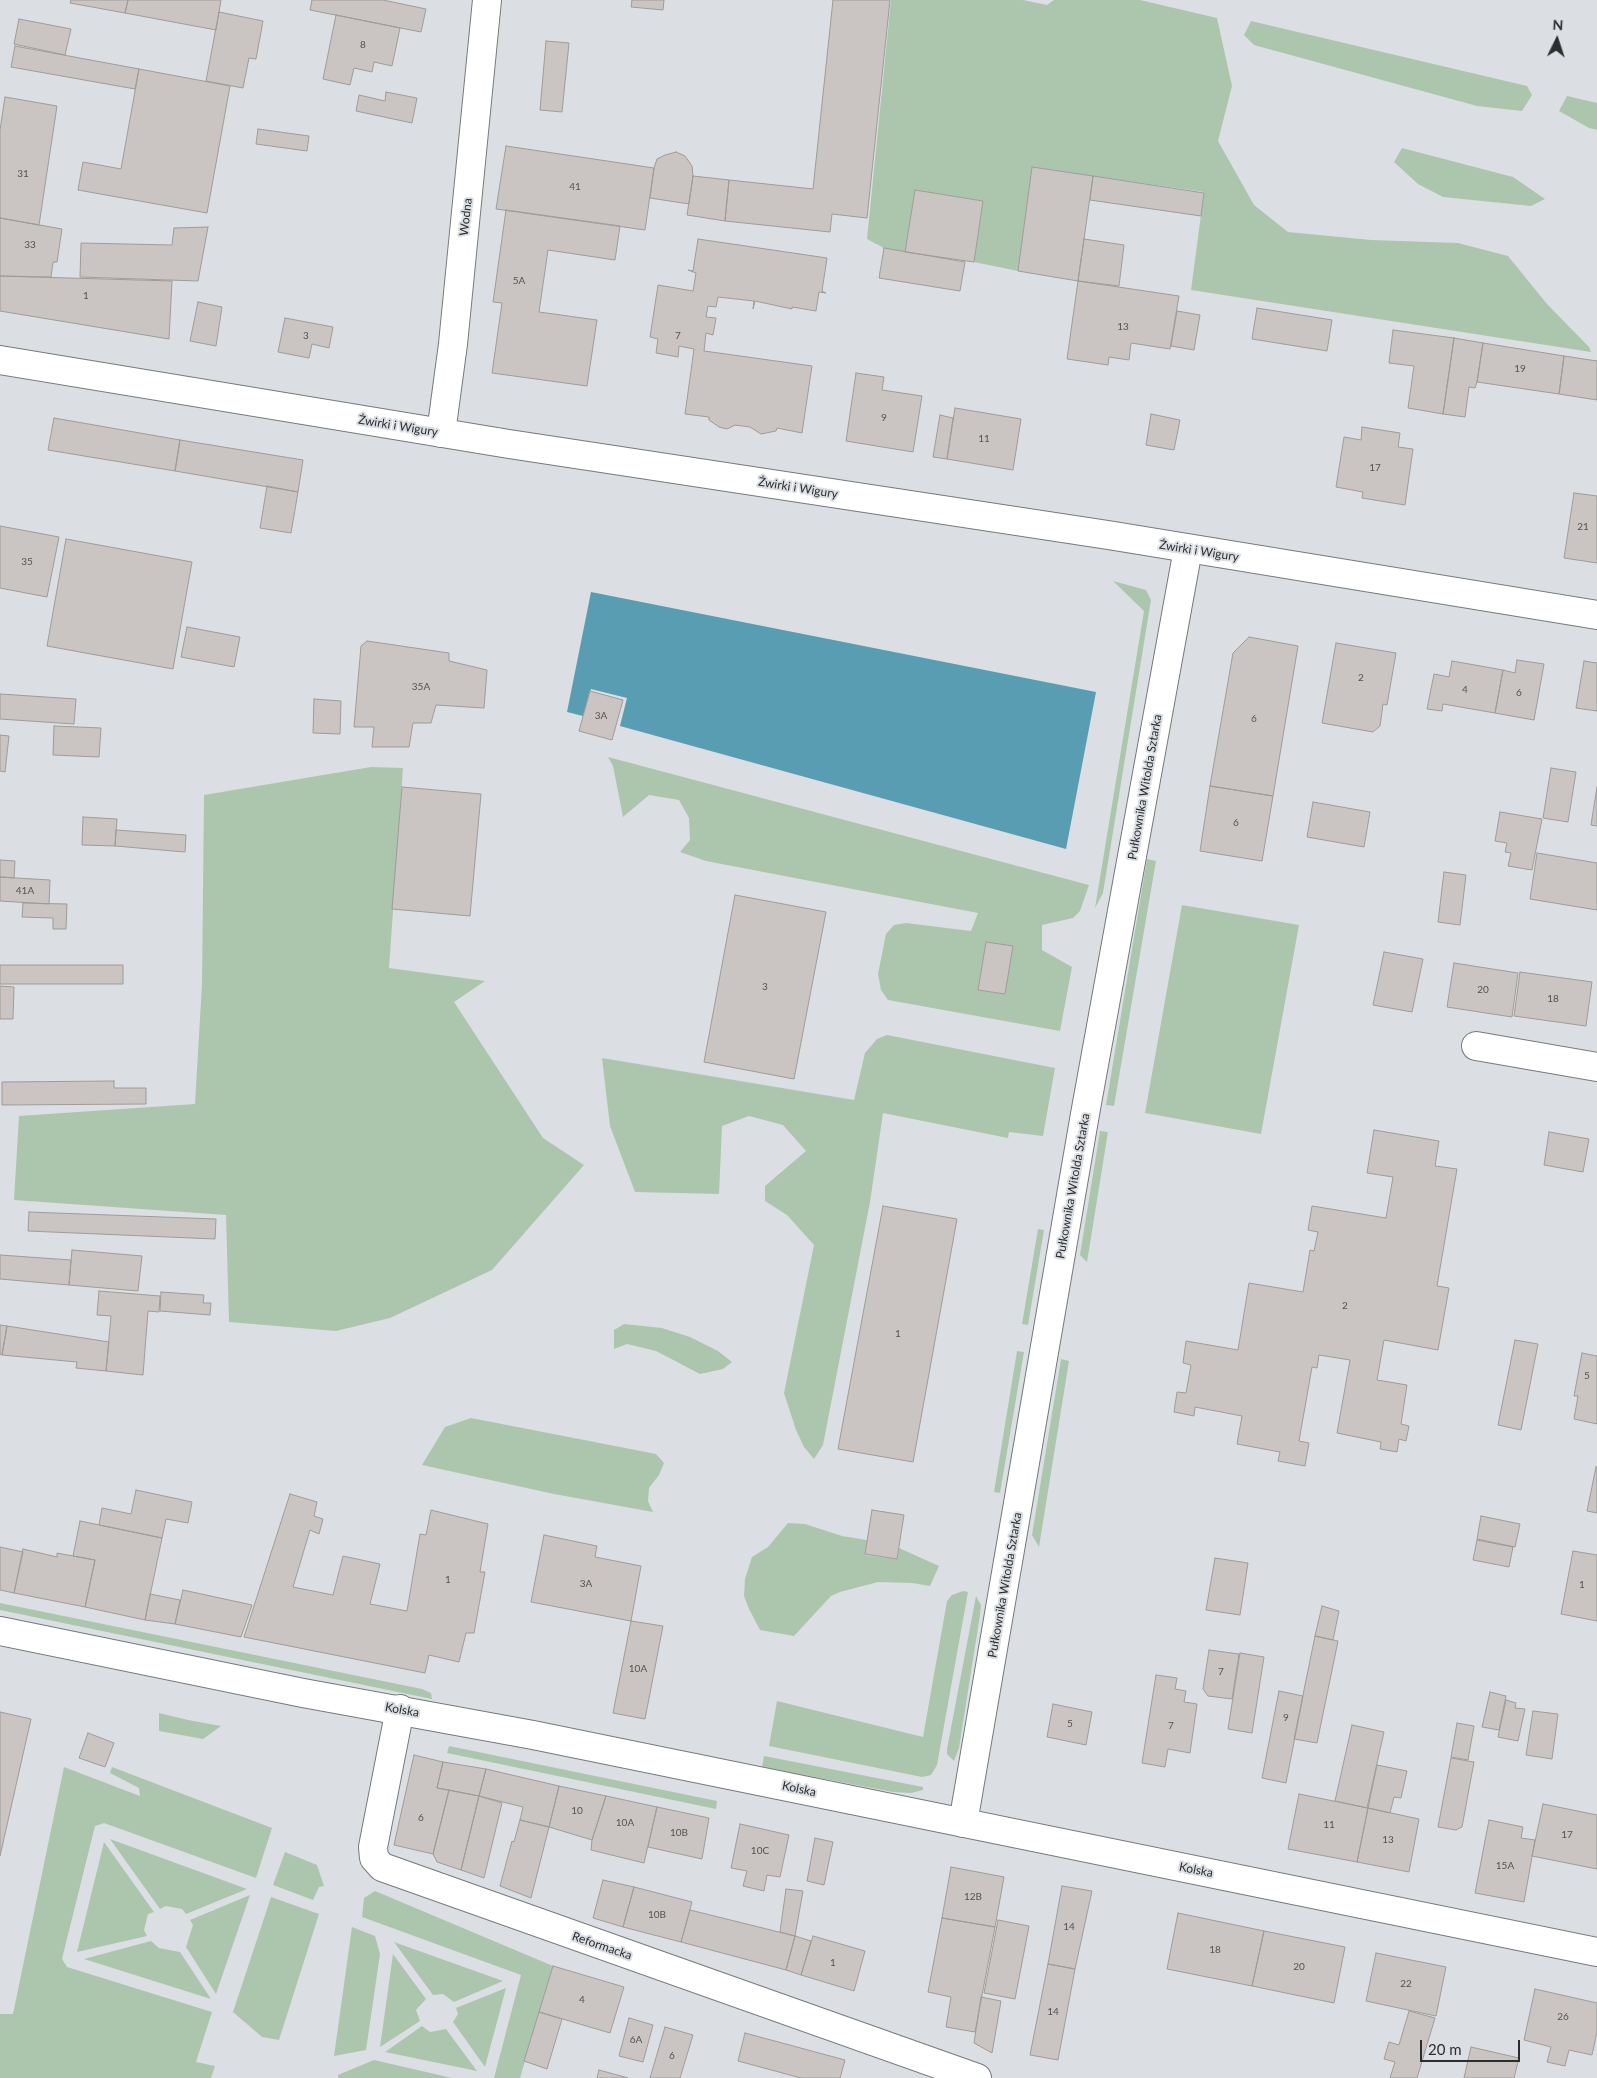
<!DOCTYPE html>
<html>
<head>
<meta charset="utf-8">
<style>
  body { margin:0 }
  #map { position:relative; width:1597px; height:2078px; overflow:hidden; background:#dbdfe3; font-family:Lato,sans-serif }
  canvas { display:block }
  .north { position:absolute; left:1532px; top:15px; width:50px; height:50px; -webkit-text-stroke:4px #dbdfe3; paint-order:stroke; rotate:4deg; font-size:14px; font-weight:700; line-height:20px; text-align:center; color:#2b2d2e }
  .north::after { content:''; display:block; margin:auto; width:18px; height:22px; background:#2b2d2e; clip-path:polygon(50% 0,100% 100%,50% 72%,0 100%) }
  .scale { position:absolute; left:1420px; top:2040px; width:100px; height:22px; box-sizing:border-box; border:2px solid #2b2d2e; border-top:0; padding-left:6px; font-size:15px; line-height:18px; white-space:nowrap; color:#2b2d2e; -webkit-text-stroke:4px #dbdfe3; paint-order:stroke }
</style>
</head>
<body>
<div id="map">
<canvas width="1597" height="2078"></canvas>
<div class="north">N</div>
<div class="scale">20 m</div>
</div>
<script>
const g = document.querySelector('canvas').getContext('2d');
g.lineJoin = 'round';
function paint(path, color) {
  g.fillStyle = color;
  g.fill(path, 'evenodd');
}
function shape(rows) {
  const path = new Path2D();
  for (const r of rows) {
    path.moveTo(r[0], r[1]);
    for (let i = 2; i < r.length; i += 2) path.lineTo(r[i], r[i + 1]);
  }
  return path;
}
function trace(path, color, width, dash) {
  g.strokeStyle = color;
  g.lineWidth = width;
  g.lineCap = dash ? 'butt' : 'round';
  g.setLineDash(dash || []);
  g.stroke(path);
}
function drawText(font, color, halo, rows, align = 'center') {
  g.font = font + ' Lato,sans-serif';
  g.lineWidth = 4;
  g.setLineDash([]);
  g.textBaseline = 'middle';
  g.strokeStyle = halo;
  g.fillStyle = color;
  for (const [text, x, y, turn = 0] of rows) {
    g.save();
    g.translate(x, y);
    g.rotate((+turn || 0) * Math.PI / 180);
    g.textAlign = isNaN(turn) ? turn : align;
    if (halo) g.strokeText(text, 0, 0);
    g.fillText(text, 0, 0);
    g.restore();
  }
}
paint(shape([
  [891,0,1023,0,1047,5,1054,0,1140,0,1217,18,1232,86,1218,141,1254,205,1288,232,1371,240,1458,243,1508,256,1547,304,1589,347,1591,352,1191,290,1204,192,1093,176,1032,167,1018,271,974,262,983,201,915,190,905,252,884,248,867,239],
  [1251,21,1527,86,1532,95,1522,111,1477,106,1254,45,1244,35],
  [1567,96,1597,103,1597,130,1589,128,1559,111],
  [1402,148,1513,177,1545,199,1531,206,1443,197,1418,184,1394,162],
  [1113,581,1146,590,1151,600,1103,893,1095,908,1144,611],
  [608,757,1089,885,1080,911,1073,918,1042,925,1042,950,1072,967,1060,1031,888,1000,881,990,878,974,886,934,894,925,906,923,971,931,978,913,706,861,680,852,690,840,689,818,679,800,649,795,623,817,613,766],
  [986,942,1012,946,1005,994,978,990],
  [371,767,403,768,389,968,485,981,454,1002,543,1138,584,1165,492,1270,390,1318,336,1331,229,1322,226,1215,14,1200,19,1116,195,1104,202,984,204,795],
  [1147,859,1156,861,1114,1106,1106,1105],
  [1182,905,1299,925,1261,1134,1145,1113],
  [887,1035,1055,1068,1043,1136,1009,1132,1008,1138,883,1113,870,1202,823,1445,814,1459,804,1447,796,1430,784,1393,814,1245,787,1215,765,1201,765,1186,806,1151,783,1125,749,1116,722,1126,719,1194,635,1192,610,1126,602,1058,854,1100,865,1053,877,1039],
  [1100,1131,1108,1132,1087,1262,1080,1255],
  [1038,1229,1044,1230,1028,1325,1022,1324],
  [624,1324,662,1328,690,1337,718,1351,732,1362,723,1369,700,1374,656,1351,627,1344,614,1349,614,1330],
  [1017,1351,1024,1352,1000,1493,994,1492],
  [1061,1359,1069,1361,1039,1547,1032,1535],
  [471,1418,656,1454,664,1463,659,1475,649,1488,648,1501,653,1512,554,1494,422,1465,445,1427],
  [788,1523,805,1524,842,1536,867,1540,865,1555,897,1559,899,1548,939,1566,930,1586,912,1583,878,1582,840,1592,831,1596,794,1636,760,1630,749,1609,744,1596,745,1579,752,1557,768,1547],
  [963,1591,968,1592,937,1765,931,1775,922,1777,769,1746,777,1701,923,1737,947,1601,952,1595],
  [976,1596,981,1605,980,1615,959,1748,954,1761,947,1754,947,1749],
  [0,1603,422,1689,431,1693,432,1699,0,1610],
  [159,1713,188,1720,221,1726,203,1739,159,1731],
  [449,1746,717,1801,716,1809,447,1753],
  [764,1756,923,1787,923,1790,911,1793,893,1792,762,1767],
  [64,1767,140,1796,139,1788,110,1773,112,1767,272,1828,256,1878,104,1823,95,1826,62,1959,67,1967,212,2012,196,2062,215,2066,211,2078,0,2078,0,2014,13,2014],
  [110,1839,247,1889,186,1914,182,1909,166,1906,160,1909],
  [104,1842,154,1912,148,1914,144,1930,147,1936,77,1952],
  [285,1852,317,1865,324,1886,319,1887,313,1900,273,1885],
  [375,1891,553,1966,520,2078,494,2078,521,1975,362,1917,364,1898],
  [250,1895,216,1994,186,1947,193,1925,190,1920],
  [271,1897,319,1914,279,2040,262,2037,233,2012],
  [352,1927,375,1936,380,1954,366,2050,334,2056],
  [151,1941,159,1948,180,1952,211,1999,84,1959],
  [394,1942,503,1981,454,2002,443,1994,433,1995],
  [393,1954,426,1999,416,2010,420,2021,380,2047],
  [506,1988,485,2067,453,2022,458,2014,456,2008],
  [422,2026,430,2032,446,2029,477,2071,385,2052],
  [374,2060,452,2078,338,2078,338,2075]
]), '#acc6ad');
paint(shape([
  [591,592,1096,692,1066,849,620,726,627,698,591,689,583,716,567,712]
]), '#599db2');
const building = shape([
  [71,0,128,0,125,13,70,3,71,0],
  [128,0,221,0,216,30,125,13,128,0],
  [312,0,383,0,426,9,421,32,310,10,312,0],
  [632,0,664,0,663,10,631,7,632,0],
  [833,0,890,0,867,218,832,214,830,232,725,221,729,180,813,189,833,0],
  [219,12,263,21,256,59,249,58,243,88,206,81,219,12],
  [336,15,400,28,392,66,374,62,372,72,354,68,350,85,323,79,336,15],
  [19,19,71,29,65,55,14,44,19,19],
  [546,41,569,43,562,112,540,110,546,41],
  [15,46,139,69,135,89,11,67,15,46],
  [139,69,230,86,207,213,78,190,83,162,121,169,139,69],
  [386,92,417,98,412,123,356,111,359,95,385,101,386,92],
  [5,97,57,106,39,225,0,218,0,130,5,97],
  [258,129,309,136,307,151,256,144,258,129],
  [506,146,654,168,645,230,496,209,506,146],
  [676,152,685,156,692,166,693,176,689,204,650,198,654,168,657,159,665,155,676,152],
  [1032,167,1093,176,1078,281,1018,271,1032,167],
  [693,176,729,180,725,221,687,215,693,176],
  [1093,176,1204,193,1201,216,1090,200,1093,176],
  [915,190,983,201,974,262,905,252,915,190],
  [506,210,620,226,615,260,548,250,539,312,597,320,587,386,492,373,502,303,493,302,506,210],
  [0,218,62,229,57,262,53,262,51,277,0,276,0,218],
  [208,227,198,281,80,277,81,243,172,245,174,228,208,227],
  [698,239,827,258,822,291,826,293,819,292,816,311,792,307,792,309,755,301,753,309,754,301,718,297,716,307,708,306,706,317,716,318,713,335,706,333,704,351,812,366,802,433,777,428,776,431,761,434,750,427,735,425,727,429,719,427,709,420,709,417,685,414,694,349,679,346,678,357,656,353,658,339,650,337,658,285,693,291,696,273,688,270,693,271,698,239],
  [1084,239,1124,245,1119,286,1078,281,1084,239],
  [884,248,965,262,960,291,879,278,884,248],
  [0,276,172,281,169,339,0,311,0,276],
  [1078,281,1179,296,1170,349,1131,343,1129,360,1109,357,1108,365,1067,359,1078,281],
  [198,302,222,307,216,346,190,341,198,302],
  [1257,308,1332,320,1327,351,1252,339,1257,308],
  [1177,311,1200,315,1194,350,1171,346,1177,311],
  [285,318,333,327,329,348,312,344,309,358,278,352,285,318],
  [1393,330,1454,338,1443,414,1408,408,1414,366,1389,363,1393,330],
  [1454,338,1483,343,1477,382,1475,388,1469,387,1465,417,1443,414,1454,338],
  [1483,343,1564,356,1559,394,1477,382,1483,343],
  [1564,356,1597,361,1597,400,1559,394,1564,356],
  [856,373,884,377,882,390,922,396,913,452,846,441,856,373],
  [955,408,1021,419,1013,470,947,459,955,408],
  [1151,414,1180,420,1174,450,1146,445,1151,414],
  [940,415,953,418,947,459,933,457,940,415],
  [54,418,180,440,175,471,48,450,54,418],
  [1362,427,1400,433,1398,447,1413,449,1405,505,1362,498,1363,492,1336,487,1344,437,1361,440,1362,427],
  [180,440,303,460,298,492,175,471,180,440],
  [267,486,298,492,291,533,260,528,267,486],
  [1574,493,1597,496,1597,563,1564,558,1574,493],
  [0,526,59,537,47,597,0,588,0,526],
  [66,539,192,562,173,669,47,646,66,539],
  [187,627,240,637,234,667,181,657,187,627],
  [1249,637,1298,646,1273,796,1210,786,1233,653,1249,637],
  [367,641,449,653,449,661,487,670,484,708,436,705,431,723,413,723,409,747,372,747,374,727,354,727,361,646,367,641],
  [1336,643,1396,653,1387,705,1383,704,1380,726,1373,732,1322,723,1336,643],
  [1517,660,1544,664,1534,720,1495,713,1503,670,1515,673,1517,660],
  [1452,661,1503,670,1495,713,1443,704,1442,711,1427,709,1434,674,1449,677,1452,661],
  [1584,661,1597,663,1597,711,1576,708,1584,661],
  [590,691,623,700,612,740,579,731,590,691],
  [0,694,76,699,74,724,0,719,0,694],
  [314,699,341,701,340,734,313,733,314,699],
  [54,726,101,728,99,757,53,755,54,726],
  [0,735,9,736,5,772,0,771,0,735],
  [1551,768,1576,772,1568,822,1543,818,1551,768],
  [1210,786,1273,796,1262,861,1200,851,1210,786],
  [402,787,481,794,470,916,392,909,402,787],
  [1597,787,1597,826,1591,825,1597,787],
  [1313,802,1370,812,1364,847,1307,837,1313,802],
  [1500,812,1542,819,1532,870,1508,866,1511,853,1505,852,1507,843,1495,841,1500,812],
  [83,817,117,819,115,846,82,845,83,817],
  [116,830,186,835,185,852,115,846,116,830],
  [1537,853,1597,863,1597,910,1530,899,1537,853],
  [0,860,15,861,14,878,0,877,0,860],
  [1444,872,1466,875,1460,925,1438,922,1444,872],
  [0,877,50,880,49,904,0,901,0,877],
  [735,895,826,912,794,1079,704,1062,735,895],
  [23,903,67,904,66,929,53,929,53,918,22,917,23,903],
  [986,942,1013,946,1005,994,978,990,986,942],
  [1384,952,1423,959,1412,1012,1373,1005,1384,952],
  [1454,963,1518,973,1512,1017,1447,1007,1454,963],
  [0,965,123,965,123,984,0,984,0,965],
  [1520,972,1592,982,1586,1026,1514,1016,1520,972],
  [0,986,14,987,13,1019,0,1019,0,986],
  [114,1081,114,1088,146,1088,146,1104,2,1105,2,1082,114,1081],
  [1374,1130,1439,1141,1435,1166,1457,1169,1437,1286,1449,1288,1438,1350,1384,1340,1377,1380,1407,1385,1401,1424,1409,1426,1406,1441,1399,1439,1397,1452,1380,1449,1381,1442,1337,1433,1350,1360,1319,1355,1317,1368,1312,1367,1299,1441,1309,1443,1305,1466,1278,1461,1280,1452,1237,1444,1242,1416,1195,1407,1194,1416,1174,1412,1177,1392,1186,1393,1191,1365,1183,1363,1186,1341,1238,1350,1249,1283,1303,1292,1310,1250,1314,1251,1318,1232,1308,1230,1312,1206,1386,1218,1393,1177,1367,1173,1374,1130],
  [1549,1132,1589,1139,1583,1172,1544,1165,1549,1132],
  [883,1206,957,1219,913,1462,838,1449,883,1206],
  [29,1212,216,1219,215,1239,28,1231,29,1212],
  [72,1250,142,1256,138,1291,69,1285,72,1250],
  [0,1255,71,1260,69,1285,0,1279,0,1255],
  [99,1291,160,1296,159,1312,148,1311,143,1375,106,1371,111,1316,97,1315,99,1291],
  [161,1292,204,1295,203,1303,211,1303,210,1315,160,1311,161,1292],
  [0,1325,7,1326,2,1355,0,1354,0,1325],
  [7,1326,109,1342,106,1371,76,1368,77,1362,2,1355,7,1326],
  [1515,1340,1538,1344,1521,1430,1498,1425,1515,1340],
  [1582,1353,1597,1356,1597,1424,1574,1419,1578,1396,1574,1396,1582,1353],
  [1596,1467,1597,1467,1597,1513,1587,1511,1596,1467],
  [136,1490,192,1502,188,1523,166,1519,162,1538,99,1525,102,1508,131,1514,136,1490],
  [290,1494,317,1502,314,1516,323,1519,319,1534,310,1530,293,1587,333,1595,343,1556,380,1564,370,1604,407,1611,420,1534,426,1535,431,1510,488,1524,480,1572,485,1572,474,1633,466,1633,459,1662,429,1655,425,1673,244,1637,290,1494],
  [872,1510,904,1515,897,1559,865,1554,872,1510],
  [1481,1516,1520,1524,1515,1547,1477,1539,1481,1516],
  [80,1521,162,1538,145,1620,85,1607,95,1560,73,1556,80,1521],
  [544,1535,597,1546,595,1557,641,1566,631,1621,531,1602,544,1535],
  [1477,1540,1513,1547,1509,1567,1473,1560,1477,1540],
  [0,1547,23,1552,14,1593,0,1590,0,1547],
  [23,1549,57,1557,57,1553,95,1560,85,1607,14,1593,23,1549],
  [1573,1551,1597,1555,1597,1621,1561,1614,1573,1551],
  [1215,1558,1248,1563,1240,1615,1206,1610,1215,1558],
  [183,1590,252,1605,241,1637,175,1624,183,1590],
  [150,1594,180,1600,175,1624,145,1620,150,1594],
  [1322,1606,1339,1611,1333,1640,1315,1636,1322,1606],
  [631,1621,663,1626,645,1719,613,1713,631,1621],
  [1315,1636,1338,1641,1317,1743,1294,1739,1315,1636],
  [1209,1650,1239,1654,1232,1699,1208,1696,1203,1689,1209,1650],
  [1240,1653,1264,1657,1252,1733,1228,1729,1240,1653],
  [1156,1675,1177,1678,1175,1689,1186,1691,1184,1702,1197,1704,1190,1753,1168,1749,1165,1767,1142,1763,1156,1675],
  [1279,1691,1303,1696,1286,1783,1262,1778,1279,1691],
  [1490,1692,1506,1696,1499,1730,1482,1727,1490,1692],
  [1506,1700,1516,1703,1515,1708,1525,1709,1518,1741,1498,1737,1506,1700],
  [1053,1704,1092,1712,1086,1745,1047,1737,1053,1704],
  [1533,1711,1558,1714,1552,1759,1526,1755,1533,1711],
  [0,1712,31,1719,0,1856,0,1712],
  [1457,1723,1474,1726,1468,1760,1451,1757,1457,1723],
  [1352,1725,1384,1732,1367,1808,1335,1801,1352,1725],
  [88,1733,114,1743,105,1767,79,1758,88,1733],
  [414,1755,443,1762,437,1788,449,1790,433,1854,394,1845,414,1755],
  [1451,1758,1474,1762,1462,1827,1456,1830,1438,1827,1451,1758],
  [443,1762,486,1769,479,1796,437,1788,443,1762],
  [1377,1765,1407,1771,1401,1798,1394,1797,1390,1813,1368,1808,1377,1765],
  [486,1769,559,1786,549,1827,520,1820,523,1807,479,1796,486,1769],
  [559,1786,606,1796,592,1840,549,1827,559,1786],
  [449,1790,479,1796,461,1870,437,1862,433,1854,449,1790],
  [1299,1794,1368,1808,1357,1862,1288,1849,1299,1794],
  [479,1796,502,1803,484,1878,461,1870,479,1796],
  [606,1796,657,1807,644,1863,591,1850,592,1840,606,1796],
  [1543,1804,1597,1815,1597,1869,1532,1856,1543,1804],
  [657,1807,709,1818,702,1859,648,1847,657,1807],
  [1368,1808,1419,1819,1409,1872,1357,1862,1368,1808],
  [520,1820,549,1827,531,1898,500,1886,512,1841,514,1842,520,1820],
  [1489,1820,1523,1827,1521,1838,1535,1840,1524,1902,1475,1893,1489,1820],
  [740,1824,789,1835,780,1877,767,1875,764,1891,743,1886,747,1871,731,1868,740,1824],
  [815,1838,833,1842,824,1885,807,1881,815,1838],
  [951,1867,1004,1877,995,1927,942,1918,951,1867],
  [603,1880,634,1887,623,1927,593,1918,603,1880],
  [1062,1886,1092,1891,1075,1969,1048,1964,1062,1886],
  [634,1887,692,1902,681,1942,623,1927,634,1887],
  [786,1889,803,1891,795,1936,780,1932,786,1889],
  [690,1910,795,1936,786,1970,681,1942,690,1910],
  [1178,1913,1264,1931,1252,1986,1167,1969,1178,1913],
  [942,1918,995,1927,975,2032,946,2027,951,1997,928,1992,942,1918],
  [998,1920,1029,1926,1015,1999,984,1993,998,1920],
  [1264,1931,1345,1947,1334,2003,1252,1986,1264,1931],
  [795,1936,811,1941,801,1975,786,1970,795,1936],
  [813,1936,865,1951,854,1991,801,1975,813,1936],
  [1376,1953,1446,1967,1436,2016,1366,2001,1376,1953],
  [1048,1964,1075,1969,1058,2060,1030,2055,1048,1964],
  [553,1966,624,1987,610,2033,539,2012,553,1966],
  [1535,1989,1597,2003,1597,2032,1592,2055,1569,2050,1565,2066,1547,2062,1551,2047,1524,2040,1535,1989],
  [981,1997,1001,2001,992,2053,974,2043,981,1997],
  [1409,2011,1435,2018,1417,2078,1390,2078,1395,2062,1384,2059,1389,2042,1399,2045,1409,2011],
  [539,2012,562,2019,547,2069,524,2061,539,2012],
  [629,2018,653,2025,643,2062,619,2056,629,2018],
  [665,2027,693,2035,680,2078,650,2078,665,2027],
  [745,2033,845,2060,840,2078,801,2078,738,2061,745,2033],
  [1471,2047,1519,2058,1514,2078,1464,2078,1471,2047],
  [599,2070,628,2078,597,2078,599,2070]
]);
paint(building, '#cac5c2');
trace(building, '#9f9b97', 1);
const street = shape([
  [441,433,453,344,487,0],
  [1476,1046,1597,1067],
  [400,1709,373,1847,374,1858,382,1867,977,2078],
  [963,1823,1085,1114,1188,549]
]);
const secondary = shape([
  [0,360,509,444,1108,535,1597,615],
  [0,1631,303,1693,533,1735,1597,1952]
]);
trace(street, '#767a7d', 30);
trace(secondary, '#767a7d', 30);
trace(street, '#fff', 28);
trace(secondary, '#fff', 28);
drawText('10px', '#535353', null, [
  ["8",363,45],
  ["31",23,174],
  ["41",575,187],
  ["33",30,245],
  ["5A",519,281],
  ["1",86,296],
  ["13",1123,327],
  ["3",306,336],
  ["7",678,336],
  ["19",1520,369],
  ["9",884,418],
  ["11",984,439],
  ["17",1375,468],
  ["21",1583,527],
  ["35",27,562],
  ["2",1361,678],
  ["35A",421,687],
  ["4",1465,690],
  ["6",1519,693],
  ["3A",601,716],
  ["6",1254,719],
  ["6",1236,823],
  ["41A",25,891],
  ["3",765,987],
  ["20",1483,990],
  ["18",1553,999],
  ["2",1345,1306],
  ["1",898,1334],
  ["5",1587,1376],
  ["1",448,1580],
  ["3A",586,1584],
  ["1",1582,1585],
  ["10A",638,1669],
  ["7",1221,1672],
  ["9",1286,1718],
  ["5",1070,1724],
  ["7",1171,1726],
  ["10",577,1811],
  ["6",421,1818],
  ["10A",625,1823],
  ["11",1329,1825],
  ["10B",679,1833],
  ["17",1567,1835],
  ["13",1388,1840],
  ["10C",760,1851],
  ["15A",1505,1866],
  ["12B",973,1897],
  ["10B",657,1915],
  ["14",1069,1927],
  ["18",1215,1950],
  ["1",833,1963],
  ["20",1299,1967],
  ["22",1406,1984],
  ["4",582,2000],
  ["14",1053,2012],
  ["26",1563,2017],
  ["6A",636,2040],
  ["6",672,2056]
]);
drawText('12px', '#2b2d2e', '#dbdfe3', [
  ["Wodna",466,217,-84],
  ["Żwirki i Wigury",398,426,9],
  ["Żwirki i Wigury",798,488,9],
  ["Żwirki i Wigury",1199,551,9],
  ["Pułkownika Witolda Sztarka",1145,787,-80],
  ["Pułkownika Witolda Sztarka",1073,1186,-80],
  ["Pułkownika Witolda Sztarka",1005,1585,-80],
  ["Kolska",402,1710,10],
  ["Kolska",799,1789,12],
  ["Kolska",1196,1870,11],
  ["Reformacka",602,1946,19]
]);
</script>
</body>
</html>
